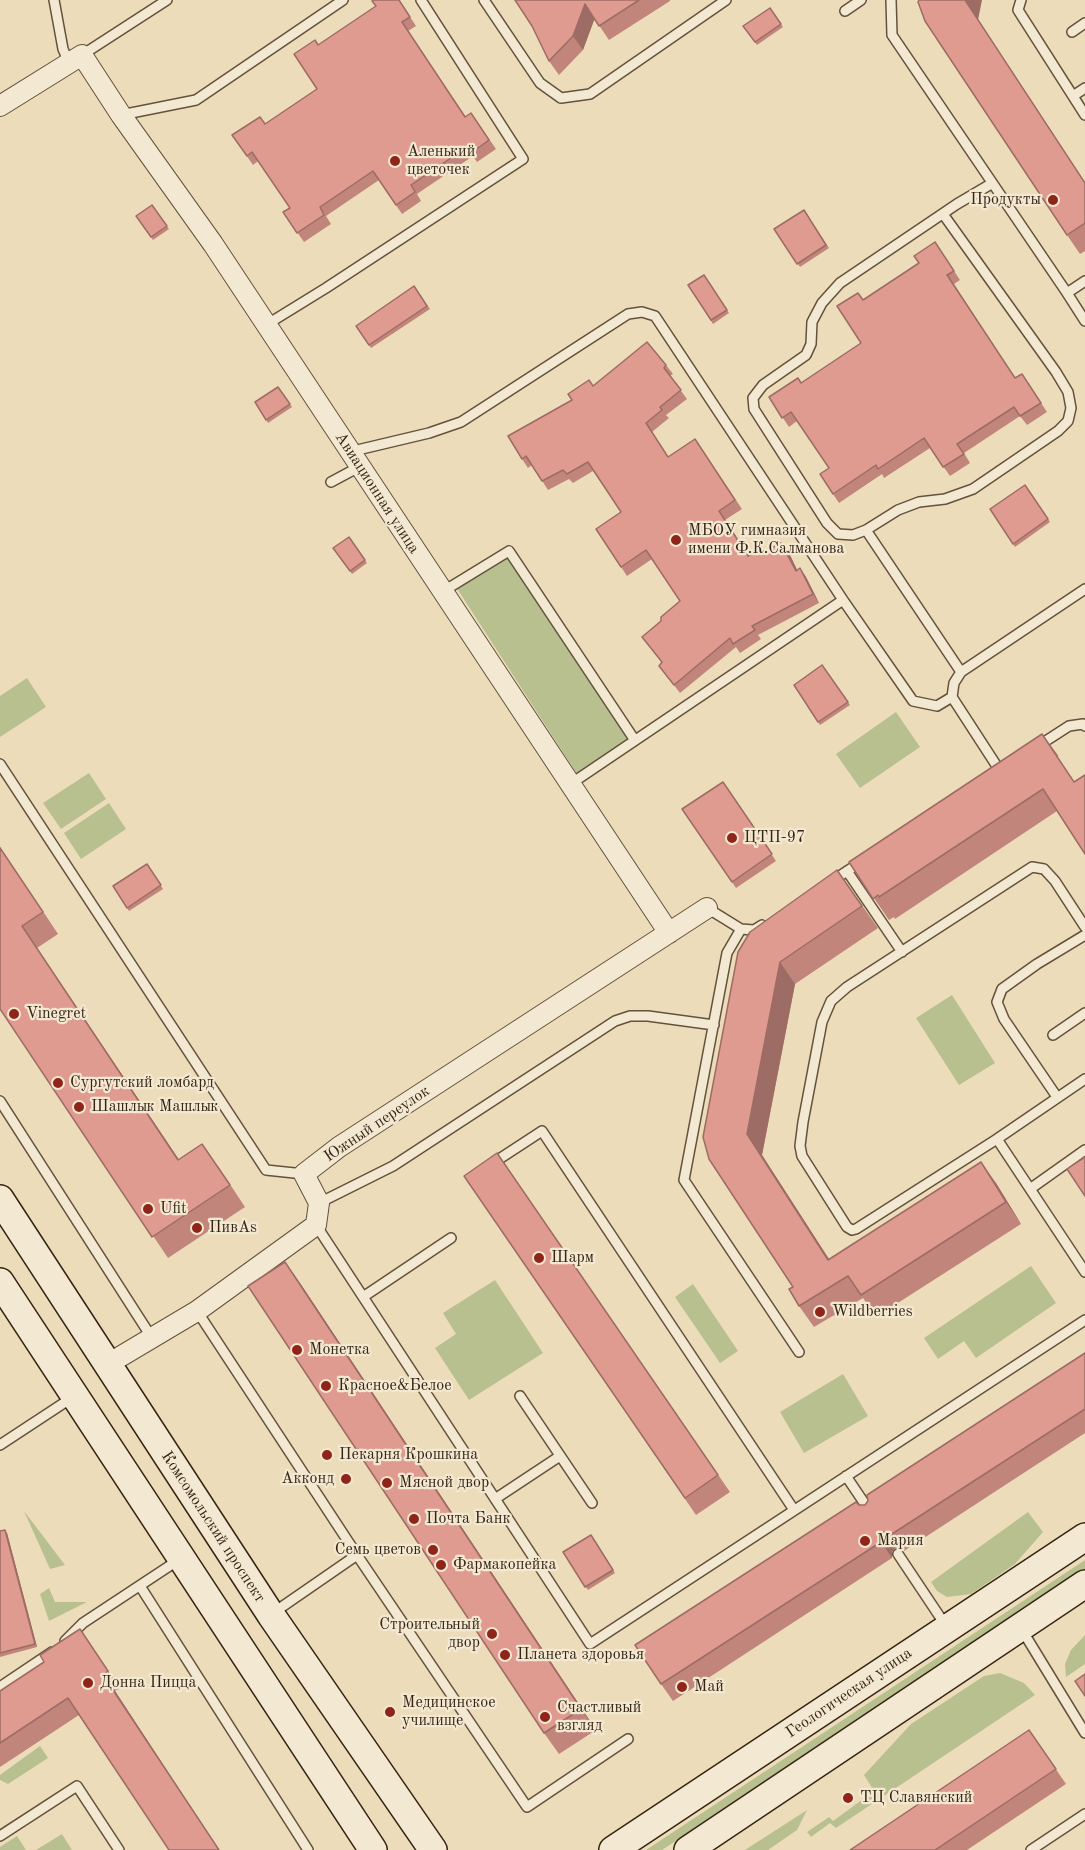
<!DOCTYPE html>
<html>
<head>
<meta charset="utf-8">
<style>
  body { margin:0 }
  canvas { display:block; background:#eddcba }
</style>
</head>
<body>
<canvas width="1085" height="1850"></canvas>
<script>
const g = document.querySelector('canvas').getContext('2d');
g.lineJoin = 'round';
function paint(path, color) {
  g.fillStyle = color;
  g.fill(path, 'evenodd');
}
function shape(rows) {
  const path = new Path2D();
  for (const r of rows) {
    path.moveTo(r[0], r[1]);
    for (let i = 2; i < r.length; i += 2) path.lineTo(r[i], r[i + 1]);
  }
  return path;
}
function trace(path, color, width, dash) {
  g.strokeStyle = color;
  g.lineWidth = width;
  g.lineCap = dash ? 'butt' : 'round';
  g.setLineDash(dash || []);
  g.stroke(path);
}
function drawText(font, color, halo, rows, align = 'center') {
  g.font = font + ' "Old Standard TT",serif';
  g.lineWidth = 4.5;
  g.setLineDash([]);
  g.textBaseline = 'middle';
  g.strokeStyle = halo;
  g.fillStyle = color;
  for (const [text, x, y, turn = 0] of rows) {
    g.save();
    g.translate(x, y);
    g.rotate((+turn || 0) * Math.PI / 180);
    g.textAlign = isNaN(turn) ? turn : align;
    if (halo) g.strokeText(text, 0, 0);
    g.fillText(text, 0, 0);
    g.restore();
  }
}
paint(shape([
  [509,551,634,739,579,777,454,584],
  [27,678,46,707,0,737,0,696],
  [896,712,920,747,860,788,836,754],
  [89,773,106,799,61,829,43,803],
  [109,803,126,829,81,859,64,833],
  [952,995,995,1063,959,1085,916,1018],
  [1031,1266,1056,1303,976,1358,964,1341,938,1359,924,1338],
  [495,1280,543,1353,469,1400,435,1348,456,1334,443,1313],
  [693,1284,738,1351,720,1363,675,1297],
  [843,1374,868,1416,804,1453,780,1412],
  [24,1511,65,1565,50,1569],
  [1028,1512,1043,1532,1015,1564,971,1594,947,1597,937,1591,931,1582],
  [1085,1560,1085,1569,662,1850,646,1850],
  [49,1588,55,1602,87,1602,49,1621,40,1594],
  [1085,1635,1085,1664,1066,1677,1065,1664,1071,1650],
  [1000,1673,1024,1683,1035,1695,836,1828,830,1823,811,1837,807,1832,829,1817,833,1821,874,1791,864,1775,911,1724,984,1676],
  [40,1746,48,1758,8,1784,0,1780,0,1775],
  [807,1810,797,1830,768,1850,745,1850],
  [62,1834,72,1850,36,1850],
  [17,1836,26,1850,0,1850,0,1847]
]), '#b8c090');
const service = shape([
  [54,0,63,49,69,63],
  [484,0,540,83,561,98,590,94,726,0],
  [891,0,892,35,1067,293,1085,281],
  [1021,0,1018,10,1085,115],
  [845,11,861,0],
  [1072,32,1085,23],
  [82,55,167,0],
  [1073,96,1085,88],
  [121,115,196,100,343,0],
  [943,214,1056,372,1068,392,1071,408,1068,421,1058,431,973,489,945,499,919,502,898,510,866,530,853,535,838,534,827,523,754,409,753,398,763,385,806,355,811,344,812,322,822,303,840,283,957,204,991,184],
  [1067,293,1085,321],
  [266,325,326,288,523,159,421,0],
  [349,452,429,433,461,422,628,314,642,312,655,316,843,600,913,701,937,706,952,697],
  [331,482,359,467],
  [866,530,961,672],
  [442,592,509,551,634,739],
  [1038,746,1069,726,1083,724,1085,726],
  [0,764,266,1170,304,1174],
  [1000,771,952,697,954,683,961,672,1085,589],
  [569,785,843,600],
  [847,871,902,952],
  [832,881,861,862],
  [707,908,741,929,754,930,762,925],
  [1085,927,1055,881,1044,869,1032,867,847,987,831,1001,822,1022,803,1122,800,1146,802,1156,847,1227,852,1230,856,1229,997,1139,1085,1079],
  [741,929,727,953,684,1180,799,1352],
  [1053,1035,1085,1013],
  [1057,1097,1004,1019,997,1002,1002,989,1037,964,1085,935],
  [0,1101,152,1338],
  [997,1139,1085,1272],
  [490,1165,542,1131,794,1510],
  [1030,1189,1085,1150],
  [319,1203,393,1166,615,1021,630,1016,648,1016,714,1025],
  [316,1225,590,1644,1085,1320],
  [363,1297,451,1238],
  [197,1311,357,1555,527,1807,628,1739],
  [520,1396,592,1503],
  [0,1445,73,1397],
  [846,1476,871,1513],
  [495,1499,560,1456],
  [898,1554,946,1626],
  [140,1586,308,1850],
  [273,1613,357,1555],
  [1022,1630,1085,1733],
  [65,1641,83,1623,180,1559],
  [0,1687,52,1652],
  [0,1836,77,1786,119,1850],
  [1031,1850,1085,1814]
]);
const minor = shape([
  [0,106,82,55,121,115,213,244,669,933],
  [108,1364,197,1311,316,1225,319,1203,304,1174,339,1147,707,908]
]);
const secondary = shape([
  [0,1199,271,1615,433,1850],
  [0,1282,373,1850],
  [613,1850,1085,1537],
  [688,1850,1085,1584]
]);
trace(service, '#63523c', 12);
trace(minor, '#63523c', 22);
trace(secondary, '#352412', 30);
trace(service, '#f3e8d2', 9);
trace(minor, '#f3e8d2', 20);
trace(secondary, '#f3e8d2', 27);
paint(shape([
  [399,0,416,26,408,31,466,117,471,113,496,149,477,162,473,156,417,194,421,201,402,214,379,180,326,216,331,224,304,242,283,212,290,208,258,161,253,165,232,135,265,124,317,89],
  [515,0,670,0,670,1,609,40,594,18,583,50,559,75,549,61,532,26],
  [770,8,783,27,757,45,743,26],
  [978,20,1085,182,1085,251,1080,254,1067,235],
  [152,205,169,229,153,240,136,216],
  [804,210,829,248,800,267,774,229],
  [935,242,960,280,954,284,1015,378,1022,374,1047,412,1027,425,1020,416,964,453,970,463,950,476,930,448,884,478,882,474,839,503,833,494,829,468,797,421,789,427,769,397,801,383,861,343,863,300,919,263],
  [704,275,729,313,713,324,688,285],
  [414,286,430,309,371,348,356,326],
  [666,365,673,374,670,376,687,399,666,415,669,418,652,432,668,457,695,439,742,509,725,520,749,556,761,553,788,551,797,570,800,568,806,577,819,603,758,635,761,639,740,653,736,647,680,693,659,666,662,663,642,637,661,621,680,601,652,559,627,576,596,529,621,512,593,471,573,483,569,479,548,490,532,465,528,468,522,459,593,386],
  [278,387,292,407,268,423,255,402],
  [1025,485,1050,522,1015,547,990,509],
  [349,537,367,563,352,574,333,548],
  [822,665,850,705,820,725,794,685],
  [1042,734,1058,755,1057,811,895,919,894,917,889,920,849,862],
  [723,782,776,861,736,888,682,809],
  [0,847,58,934,37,948,179,1160,218,1166,245,1207,168,1258,0,1009],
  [147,864,163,889,129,911,113,886],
  [837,870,878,928,795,984,762,1155,829,1259,996,1183,1021,1224,876,1317,863,1298,814,1327,799,1306,793,1287,709,1159,738,952],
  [497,1153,730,1492,696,1515,464,1176],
  [300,1283,596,1730,559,1754,544,1733],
  [1085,1353,1085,1433,904,1551,900,1548,895,1548,892,1552,892,1558,673,1701,661,1684,859,1505,865,1505],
  [0,1531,7,1533,37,1647,0,1657],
  [591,1535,615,1573,588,1590,563,1552],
  [80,1629,120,1688,115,1691,219,1850,169,1850,79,1715,0,1767,0,1691,44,1662],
  [1029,1730,1066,1784,967,1850,850,1850]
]), '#c1857c');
paint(shape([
  [965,0,982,0,978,20,1085,183],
  [585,4,595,18,583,50,573,36],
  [781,543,788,551,802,580,796,571],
  [800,568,806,577,819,603,813,594],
  [0,847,58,934,0,848],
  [22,926,37,948,194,1182,178,1160],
  [780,962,795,984,762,1155,843,1281,828,1260,747,1134],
  [981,1162,996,1183,1021,1224,1006,1202],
  [285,1262,300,1283,596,1730,581,1709],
  [5,1530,7,1533,37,1647,35,1644],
  [883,1532,895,1548,892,1552,892,1558,881,1542,880,1535],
  [103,1675,115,1691,219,1850]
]), '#9d6c65');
const building = shape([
  [374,0,399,0,410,17,402,22,465,117,471,113,489,140,471,153,467,147,411,185,415,192,396,205,373,171,320,207,324,215,297,233,283,212,290,208,252,152,247,156,232,135,260,117,265,124,317,89,294,54,315,40,318,45,376,6,372,1,374,0],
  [515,0,639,0,599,26,585,4,573,36,549,61,532,26,515,0],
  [919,0,965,0,1085,183,1085,223,1067,235,925,21,918,2,919,0],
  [770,8,781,24,755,42,743,26,770,8],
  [152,205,167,226,151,237,136,216,152,205],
  [804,210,826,245,797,264,774,229,804,210],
  [935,242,954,271,947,275,1015,378,1022,374,1041,403,1020,416,1014,407,957,444,964,454,943,467,924,438,878,469,876,465,833,494,820,474,829,468,791,412,782,418,769,397,798,378,801,383,861,343,837,306,858,293,863,300,919,263,914,256,935,242],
  [704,275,727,310,711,320,688,285,704,275],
  [414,286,427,306,369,345,356,326,414,286],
  [647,342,666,365,664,368,681,390,660,407,662,410,646,423,668,457,695,439,735,500,719,511,748,556,756,551,761,553,781,543,796,571,800,568,813,594,752,626,755,630,733,644,730,638,674,685,659,666,662,662,642,637,661,621,661,617,680,601,646,550,621,567,596,529,621,512,588,462,567,474,563,470,542,481,526,456,522,459,508,436,572,400,568,394,589,380,593,386,647,342],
  [278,387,290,404,266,420,255,402,278,387],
  [1025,485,1048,519,1013,544,990,509,1025,485],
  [349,537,365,560,350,571,333,548,349,537],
  [822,665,848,702,818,722,794,685,822,665],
  [1042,734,1074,782,1085,775,1085,854,1043,789,879,897,878,895,873,899,849,862,1042,734],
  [723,782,772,854,732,882,682,809,723,782],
  [0,848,43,912,22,926,178,1160,202,1144,230,1185,152,1237,0,1009,0,848],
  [147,864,161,885,127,908,113,886,147,864],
  [837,870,862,906,780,962,747,1134,828,1260,981,1162,1006,1202,861,1295,848,1276,799,1306,789,1289,793,1287,709,1159,703,1137,738,952,750,932,837,870],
  [497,1153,718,1475,685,1498,464,1176,497,1153],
  [1085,1157,1085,1196,1067,1169,1085,1157],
  [285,1262,581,1709,544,1733,248,1286,285,1262],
  [1085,1353,1085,1409,892,1534,889,1532,883,1532,880,1535,881,1542,661,1684,635,1645,856,1502,859,1505,865,1505,868,1501,867,1495,1085,1353],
  [5,1530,35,1644,0,1653,0,1531,5,1530],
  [591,1535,613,1570,585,1587,563,1552,591,1535],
  [80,1629,108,1671,103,1675,219,1850,169,1850,68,1698,0,1743,0,1691,44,1662,40,1655,80,1629],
  [1085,1674,1085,1696,1075,1681,1085,1674],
  [1029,1730,1056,1769,935,1850,850,1850,1029,1730]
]);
paint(building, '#e09b90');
trace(building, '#9d6c65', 1.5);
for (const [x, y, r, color] of [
  [395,161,6,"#8f2418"],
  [1053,200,6,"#8f2418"],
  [676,540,6,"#8f2418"],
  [732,838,6,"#8f2418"],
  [14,1014,6,"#8f2418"],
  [58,1083,6,"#8f2418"],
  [79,1107,6,"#8f2418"],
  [148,1209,6,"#8f2418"],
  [197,1228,6,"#8f2418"],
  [539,1258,6,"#8f2418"],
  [820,1312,6,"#8f2418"],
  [297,1350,6,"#8f2418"],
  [326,1386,6,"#8f2418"],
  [327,1455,6,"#8f2418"],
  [346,1479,6,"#8f2418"],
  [387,1483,6,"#8f2418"],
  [414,1519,6,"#8f2418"],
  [865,1541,6,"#8f2418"],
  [433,1550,6,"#8f2418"],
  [441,1565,6,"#8f2418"],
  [492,1634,6,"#8f2418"],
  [505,1655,6,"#8f2418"],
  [88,1683,6,"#8f2418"],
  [682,1687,6,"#8f2418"],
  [390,1712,6,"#8f2418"],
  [545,1717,6,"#8f2418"],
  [848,1798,6,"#8f2418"]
]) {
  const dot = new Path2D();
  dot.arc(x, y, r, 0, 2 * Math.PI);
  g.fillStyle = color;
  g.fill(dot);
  trace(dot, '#f3e8d2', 2);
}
drawText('16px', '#352412', '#f3e8d2', [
  ["Аленький",407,152],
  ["цветочек",407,170],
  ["Продукты",1041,200,"right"],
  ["МБОУ гимназия",688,531],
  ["имени Ф.К.Салманова",688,549],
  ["ЦТП-97",744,838],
  ["Vinegret",26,1014],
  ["Сургутский ломбард",70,1083],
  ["Шашлык Машлык",91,1107],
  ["Ufit",160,1209],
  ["ПивAs",209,1228],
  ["Шарм",551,1258],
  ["Wildberries",832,1312],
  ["Монетка",309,1350],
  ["Красное&Белое",338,1386],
  ["Пекарня Крошкина",339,1455],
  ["Акконд",334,1479,"right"],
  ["Мясной двор",399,1483],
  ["Почта Банк",426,1519],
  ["Мария",877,1541],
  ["Семь цветов",421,1550,"right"],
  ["Фармакопейка",453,1565],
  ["Строительный",480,1625,"right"],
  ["двор",480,1643,"right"],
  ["Планета здоровья",517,1655],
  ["Донна Пицца",100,1683],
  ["Май",694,1687],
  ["Медицинское",402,1703],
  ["училище",402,1721],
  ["Счастливый",557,1708],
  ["взгляд",557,1726],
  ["ТЦ Славянский",860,1798]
], 'left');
drawText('16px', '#352412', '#f3e8d2', [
  ["Авиационная улица",377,493,57],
  ["Южный переулок",377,1124,-34],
  ["Комсомольский проспект",213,1527,57],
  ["Геологическая улица",849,1693,-34]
]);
</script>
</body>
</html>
